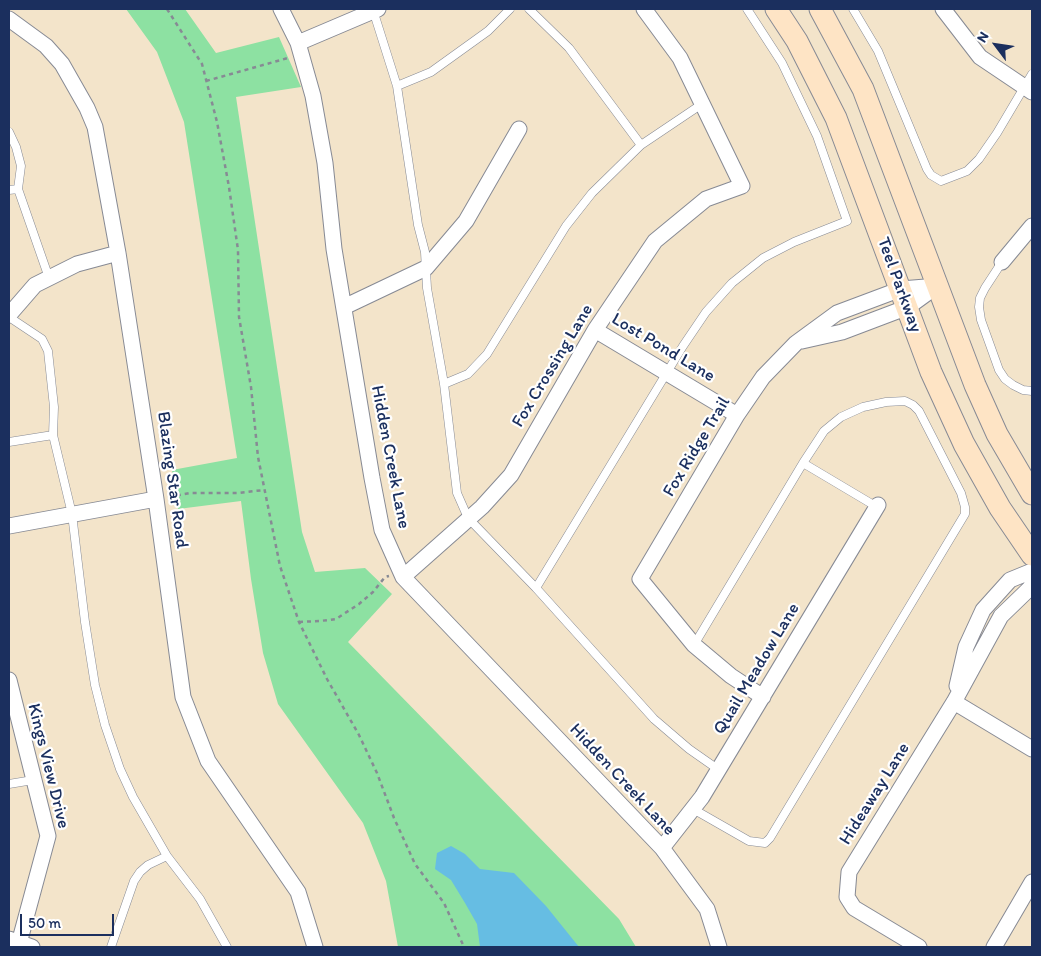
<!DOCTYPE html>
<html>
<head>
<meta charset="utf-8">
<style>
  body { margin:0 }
  #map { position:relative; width:1041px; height:956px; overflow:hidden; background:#f3e4ca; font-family:Itim,sans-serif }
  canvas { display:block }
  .frame { position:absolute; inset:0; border:10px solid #1b2f5e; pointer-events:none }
  .north { position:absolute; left:971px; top:20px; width:50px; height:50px; -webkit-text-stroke:4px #fff; paint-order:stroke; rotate:301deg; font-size:14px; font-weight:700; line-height:20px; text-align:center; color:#1b2f5e }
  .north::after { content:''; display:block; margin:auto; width:18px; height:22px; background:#1b2f5e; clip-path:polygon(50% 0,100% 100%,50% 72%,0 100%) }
  .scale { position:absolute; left:20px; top:914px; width:94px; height:22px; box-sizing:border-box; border:2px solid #1b2f5e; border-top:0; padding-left:6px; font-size:15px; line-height:18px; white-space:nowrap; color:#1b2f5e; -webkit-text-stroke:4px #fff; paint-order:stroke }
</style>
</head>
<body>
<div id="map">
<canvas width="1041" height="956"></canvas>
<div class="frame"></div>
<div class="north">N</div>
<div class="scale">50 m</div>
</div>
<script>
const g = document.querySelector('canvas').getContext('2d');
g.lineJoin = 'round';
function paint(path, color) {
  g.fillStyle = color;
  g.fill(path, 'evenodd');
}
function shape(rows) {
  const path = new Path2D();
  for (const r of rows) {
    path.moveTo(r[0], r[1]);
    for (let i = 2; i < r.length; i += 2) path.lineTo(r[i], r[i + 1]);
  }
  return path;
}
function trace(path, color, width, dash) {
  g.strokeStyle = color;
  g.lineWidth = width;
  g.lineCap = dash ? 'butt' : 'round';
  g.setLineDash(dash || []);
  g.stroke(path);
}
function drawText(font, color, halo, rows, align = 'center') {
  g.font = font + ' Itim,sans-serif';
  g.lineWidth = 4.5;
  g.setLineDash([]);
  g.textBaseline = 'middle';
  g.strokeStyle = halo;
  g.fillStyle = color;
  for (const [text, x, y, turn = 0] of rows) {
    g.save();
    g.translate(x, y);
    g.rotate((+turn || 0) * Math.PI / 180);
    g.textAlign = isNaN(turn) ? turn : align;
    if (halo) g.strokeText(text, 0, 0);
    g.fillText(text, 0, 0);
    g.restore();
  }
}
paint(shape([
  [126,9,185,9,216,53,279,37,301,87,236,97,302,532,315,572,365,568,392,594,348,642,619,919,636,947,398,947,386,881,363,823,278,704,263,653,251,579,241,501,178,509,172,470,237,458,184,122,157,52]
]), '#8de1a2');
paint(shape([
  [451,846,465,854,480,869,514,873,546,906,579,947,480,947,477,924,465,903,451,880,435,869,437,853]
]), '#66bde3');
const lane = shape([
  [529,9,569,48,641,145],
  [853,9,878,51,927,169,931,175,941,181,967,171,979,159,997,133,1032,74],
  [373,10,397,86,418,225,425,252,427,288,444,384,457,493,468,518,536,588,654,719,689,749,719,770],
  [397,86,431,72,488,31,510,9],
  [9,132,16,147,21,166,18,189,9,190],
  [18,189,49,278],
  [1002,262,985,288,980,298,979,307,981,320,999,370,1005,379,1013,385,1023,390,1032,391],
  [9,317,42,339,48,351,54,407,53,435,72,514,85,622,95,685,105,725,120,769,133,797,167,856,200,899,227,947],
  [444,384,468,374,487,354,566,226,592,193,641,145,702,104],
  [9,442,53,435],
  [536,588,683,346,706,312,732,283,763,258,794,242,847,221,817,136,782,63,747,9],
  [694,645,803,463,877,507],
  [9,784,33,780],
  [693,809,749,841,765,843,770,838,965,514,965,507,961,493,919,411,913,405,905,401,886,402,863,407,841,417,824,431,803,463],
  [111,947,134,881,140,872,148,865,167,856]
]);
const street = shape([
  [281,9,298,43,313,96,325,163,334,249,372,478,382,530,403,577,662,848,707,909,719,947],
  [943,9,980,57,1032,92],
  [9,19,46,46,62,64,87,108,95,127,118,253,156,499,183,697,208,761,298,892,315,947],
  [298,43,378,9],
  [1002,262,1032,226],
  [344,307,426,268,466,221,519,129],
  [9,315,35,285,77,264,118,253],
  [595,330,737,415],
  [802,341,842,332,908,307,937,286],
  [9,526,156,499],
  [403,577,482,507,511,475,595,330,655,241,706,199,742,186,680,58,644,9],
  [9,680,48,836,18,947],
  [957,686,966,647,983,610,1010,580,1032,571],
  [763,697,731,676,694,645,640,579,737,415,763,377,796,343,837,313,901,289,938,286],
  [954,702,1032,749],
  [662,848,702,797,878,505],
  [9,939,32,947],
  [919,947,854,908,847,897,849,872,954,702,1001,616,1030,588,1032,584],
  [994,947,1032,882]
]);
const secondary = shape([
  [776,9,797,41,836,118,931,372,964,444,1000,508,1032,555],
  [820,9,863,89,975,385,997,434,1032,494]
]);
trace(lane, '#878a94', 9);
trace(street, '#878a94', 17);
trace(secondary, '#878a94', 23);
trace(shape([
  [167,9,202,64,217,122,229,187,238,250,239,317,251,387,258,457,280,566,299,622,327,679,359,735,377,773,394,818,415,864,444,903,464,947],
  [206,81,288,58],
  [169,497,190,493,238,493,264,490],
  [299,622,320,621,336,619,359,604,373,592,385,577,389,576]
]), '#878a94', 2.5, [4, 4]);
trace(lane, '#fff', 8);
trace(street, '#fff', 15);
trace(secondary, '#fee4c5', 21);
drawText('18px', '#1b2f5e', '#fff', [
  ["Teel Parkway",899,285,70],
  ["Lost Pond Lane",663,348,31],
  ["Fox Crossing Lane",553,366,-59],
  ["Fox Ridge Trail",697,447,-59],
  ["Hidden Creek Lane",390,457,79],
  ["Blazing Star Road",172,480,82],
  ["Quail Meadow Lane",757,669,-59],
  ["Kings View Drive",48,766,76],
  ["Hidden Creek Lane",622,780,47],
  ["Hideaway Lane",875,794,-58]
]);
</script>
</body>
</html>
